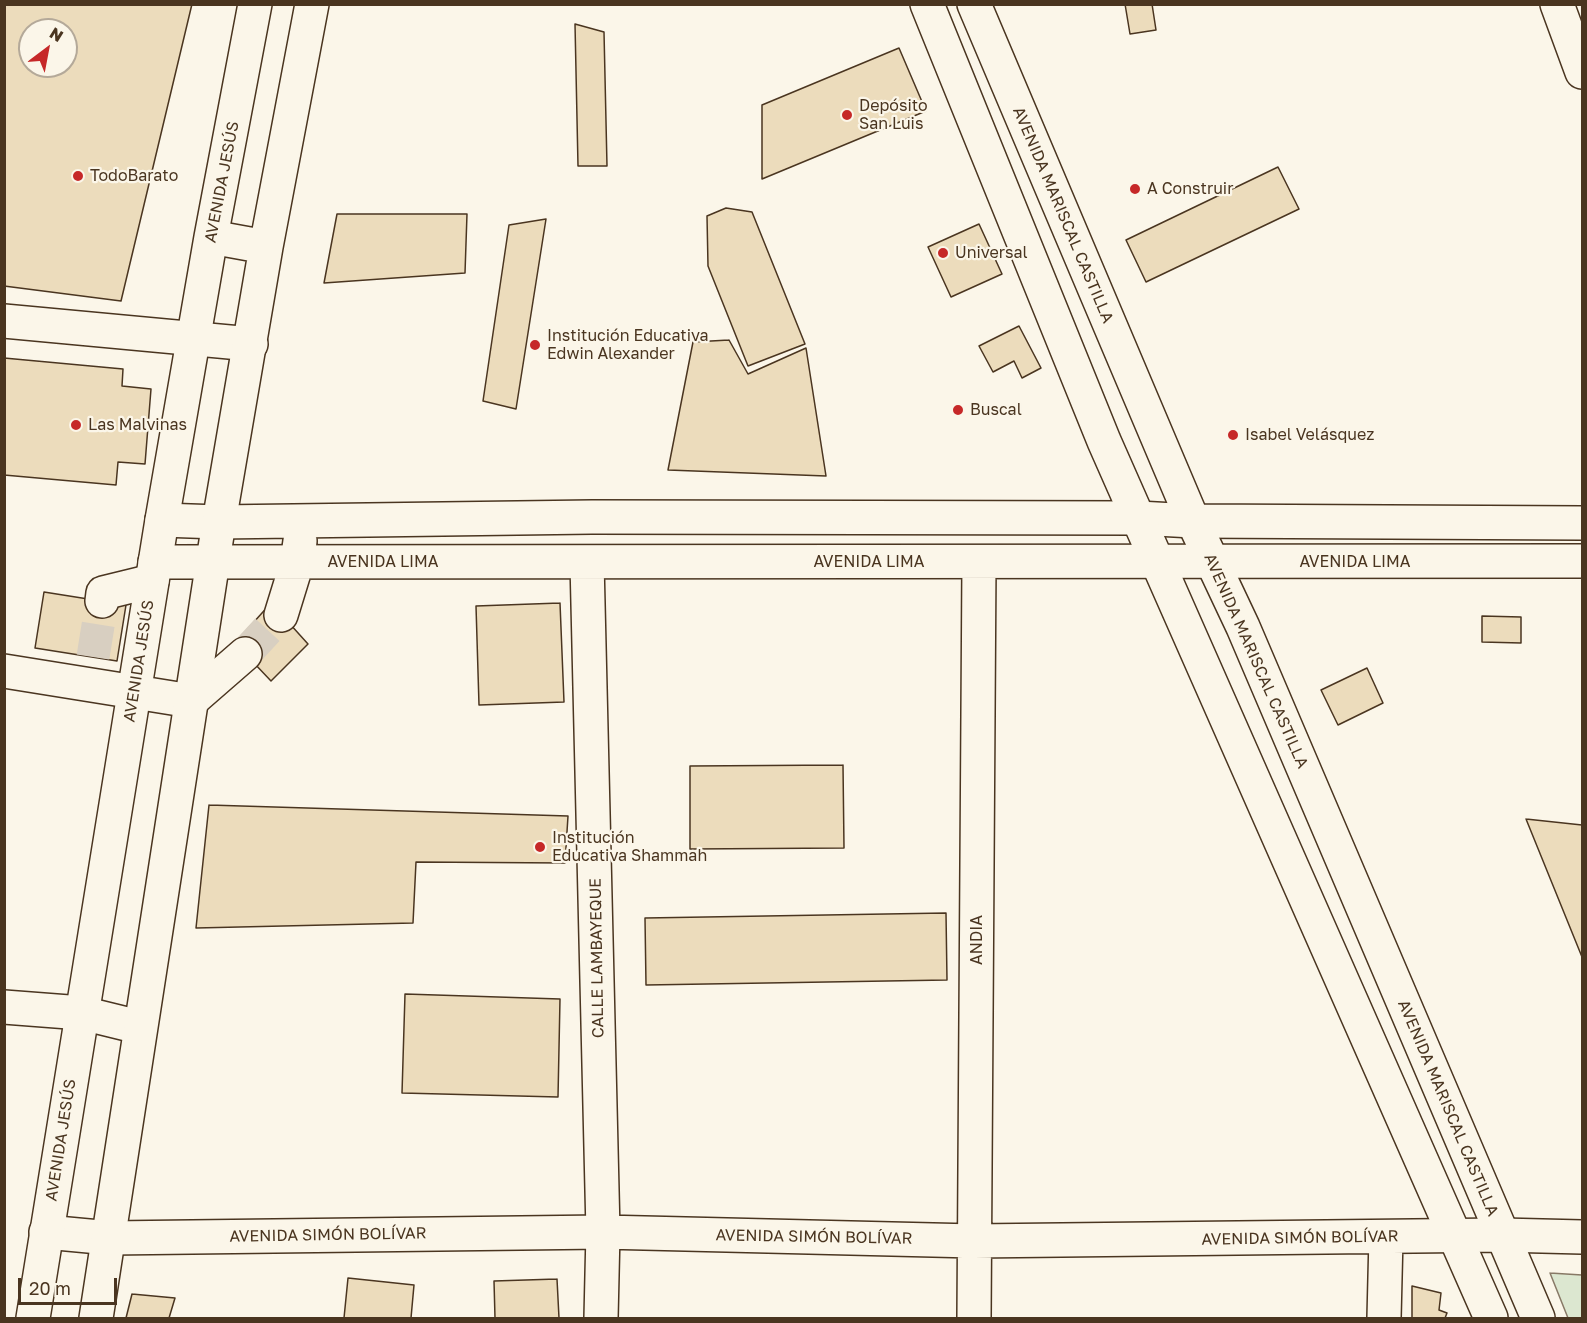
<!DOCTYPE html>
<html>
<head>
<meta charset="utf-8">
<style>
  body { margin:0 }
  #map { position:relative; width:1587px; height:1323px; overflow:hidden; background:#fbf6e9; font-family:"Golos Text",sans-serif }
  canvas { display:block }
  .frame { position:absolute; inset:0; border:6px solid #4a3520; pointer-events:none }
  .north { position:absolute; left:18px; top:18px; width:60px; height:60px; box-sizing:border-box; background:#fbf6e9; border:2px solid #b4a999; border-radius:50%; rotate:32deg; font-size:16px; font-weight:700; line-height:24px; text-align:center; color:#4a3520 }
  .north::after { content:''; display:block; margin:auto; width:21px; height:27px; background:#c62828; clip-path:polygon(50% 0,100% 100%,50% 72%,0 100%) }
  .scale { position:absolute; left:18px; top:1278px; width:99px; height:27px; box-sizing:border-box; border:3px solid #4a3520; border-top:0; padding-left:8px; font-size:18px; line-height:21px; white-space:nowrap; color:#4a3520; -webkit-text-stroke:4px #fbf6e9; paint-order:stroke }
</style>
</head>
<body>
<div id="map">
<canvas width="1587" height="1323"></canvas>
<div class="frame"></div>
<div class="north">N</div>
<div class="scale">20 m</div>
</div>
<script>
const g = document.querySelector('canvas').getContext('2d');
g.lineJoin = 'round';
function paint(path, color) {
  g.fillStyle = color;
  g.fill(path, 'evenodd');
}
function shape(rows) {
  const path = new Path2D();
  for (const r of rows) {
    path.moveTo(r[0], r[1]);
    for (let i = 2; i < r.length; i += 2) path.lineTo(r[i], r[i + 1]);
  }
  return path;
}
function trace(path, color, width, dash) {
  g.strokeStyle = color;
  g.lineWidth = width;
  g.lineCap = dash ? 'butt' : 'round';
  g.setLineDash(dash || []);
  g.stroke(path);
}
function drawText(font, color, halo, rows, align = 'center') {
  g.font = font + ' "Golos Text",sans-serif';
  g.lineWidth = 4.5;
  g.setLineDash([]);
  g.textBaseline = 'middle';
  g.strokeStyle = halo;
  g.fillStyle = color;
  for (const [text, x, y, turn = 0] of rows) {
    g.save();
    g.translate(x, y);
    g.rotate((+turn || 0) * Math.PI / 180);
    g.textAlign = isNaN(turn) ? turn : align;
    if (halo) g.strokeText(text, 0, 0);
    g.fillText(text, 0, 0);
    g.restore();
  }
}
const green = shape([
  [1550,1273,1582,1275,1582,1318,1568,1318,1550,1273]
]);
paint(green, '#dce7d0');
trace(green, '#887966', 1.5);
const building = shape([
  [4,4,192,4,121,301,4,286,4,4],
  [30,30,66,30,66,66,30,66,30,30],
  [1125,4,1152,4,1156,30,1130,34,1125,4],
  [575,24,604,32,607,166,578,166,575,24],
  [899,48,926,111,762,179,762,105,899,48],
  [1278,167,1299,209,1146,282,1126,240,1278,167],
  [726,208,752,212,805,344,748,366,708,266,707,216,726,208],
  [337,214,467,214,465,273,324,283,337,214],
  [546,219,516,409,483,401,509,225,546,219],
  [979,224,1002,274,951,297,928,247,979,224],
  [1019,326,1041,368,1022,378,1014,361,993,372,979,346,1019,326],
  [729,340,748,374,806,348,826,476,668,470,693,342,729,340],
  [4,358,123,369,122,386,151,389,145,464,118,462,116,485,4,475,4,358],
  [44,592,126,605,117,661,35,648,44,592],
  [271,603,308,644,271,681,235,643,271,603],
  [560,603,564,702,479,705,476,606,560,603],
  [1482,616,1521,617,1521,643,1482,642,1482,616],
  [1367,668,1383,703,1338,725,1321,690,1367,668],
  [843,765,844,848,690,849,690,766,843,765],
  [209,805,568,816,565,863,416,862,413,923,196,928,209,805],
  [1526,819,1582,825,1582,957,1526,819],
  [946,913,947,980,646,985,645,918,946,913],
  [405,994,560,999,558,1097,402,1093,405,994],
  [348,1278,414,1285,411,1318,344,1318,348,1278],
  [557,1279,559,1318,495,1318,494,1281,557,1279],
  [1412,1286,1441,1293,1439,1310,1447,1313,1445,1318,1412,1318,1412,1286],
  [132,1294,175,1298,169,1318,126,1318,132,1294]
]);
paint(building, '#ecdcbc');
trace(building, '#4a3520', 1.5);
trace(shape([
  [245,654,281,615],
  [93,657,102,601]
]), '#d8cfc1', 33, [33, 16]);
const minor = shape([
  [1557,4,1582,72],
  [4,321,251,344],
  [162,520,219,522,592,517,1138,518,1193,521,1582,523],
  [155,562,1582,561],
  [587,562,603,1232,601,1318],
  [102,601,103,593,152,581],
  [281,615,297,563,300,541],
  [4,671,191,701,245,654],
  [4,1007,82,1013,139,1027],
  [46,1232,110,1238,603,1232,974,1241,1502,1235,1582,1237],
  [974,1318,979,562],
  [1384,1318,1386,1237]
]);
const major = shape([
  [927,4,1104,441,1491,1318],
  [974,4,1193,521,1243,627,1538,1318],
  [211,237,266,247],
  [33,1318,162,520,211,237,255,4],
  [96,1318,219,522,266,247,312,4]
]);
trace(minor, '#4a3520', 36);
trace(major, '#4a3520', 36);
trace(minor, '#fbf6e9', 33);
trace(major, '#fbf6e9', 33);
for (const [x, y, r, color] of [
  [847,115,6,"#c62828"],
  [78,176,6,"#c62828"],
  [1135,189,6,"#c62828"],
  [943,253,6,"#c62828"],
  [535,345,6,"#c62828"],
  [958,410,6,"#c62828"],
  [76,425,6,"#c62828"],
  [1233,435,6,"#c62828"],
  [540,847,6,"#c62828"]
]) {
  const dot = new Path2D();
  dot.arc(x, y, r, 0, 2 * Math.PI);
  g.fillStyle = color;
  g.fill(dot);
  trace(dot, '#fbf6e9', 2);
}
drawText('16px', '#4a3520', '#fbf6e9', [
  ["Depósito",859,106],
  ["San Luis",859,124],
  ["TodoBarato",90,176],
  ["A Construir",1147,189],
  ["Universal",955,253],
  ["Institución Educativa",547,336],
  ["Edwin Alexander",547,354],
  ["Buscal",970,410],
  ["Las Malvinas",88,425],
  ["Isabel Velásquez",1245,435],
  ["Institución",552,838],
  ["Educativa Shammah",552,856]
], 'left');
drawText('16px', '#4a3520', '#fbf6e9', [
  ["AVENIDA JESÚS",222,182,-79],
  ["AVENIDA MARISCAL CASTILLA",1063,215,67],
  ["AVENIDA LIMA",383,562],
  ["AVENIDA LIMA",869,562],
  ["AVENIDA LIMA",1355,562],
  ["AVENIDA JESÚS",139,661,-81],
  ["AVENIDA MARISCAL CASTILLA",1256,661,66],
  ["ANDIA",977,940,-90],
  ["CALLE LAMBAYEQUE",597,958,-91],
  ["AVENIDA MARISCAL CASTILLA",1448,1108,67],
  ["AVENIDA JESÚS",61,1140,-81],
  ["AVENIDA SIMÓN BOLÍVAR",328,1235,-1],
  ["AVENIDA SIMÓN BOLÍVAR",814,1237,1],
  ["AVENIDA SIMÓN BOLÍVAR",1300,1238,-1]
]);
</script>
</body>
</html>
